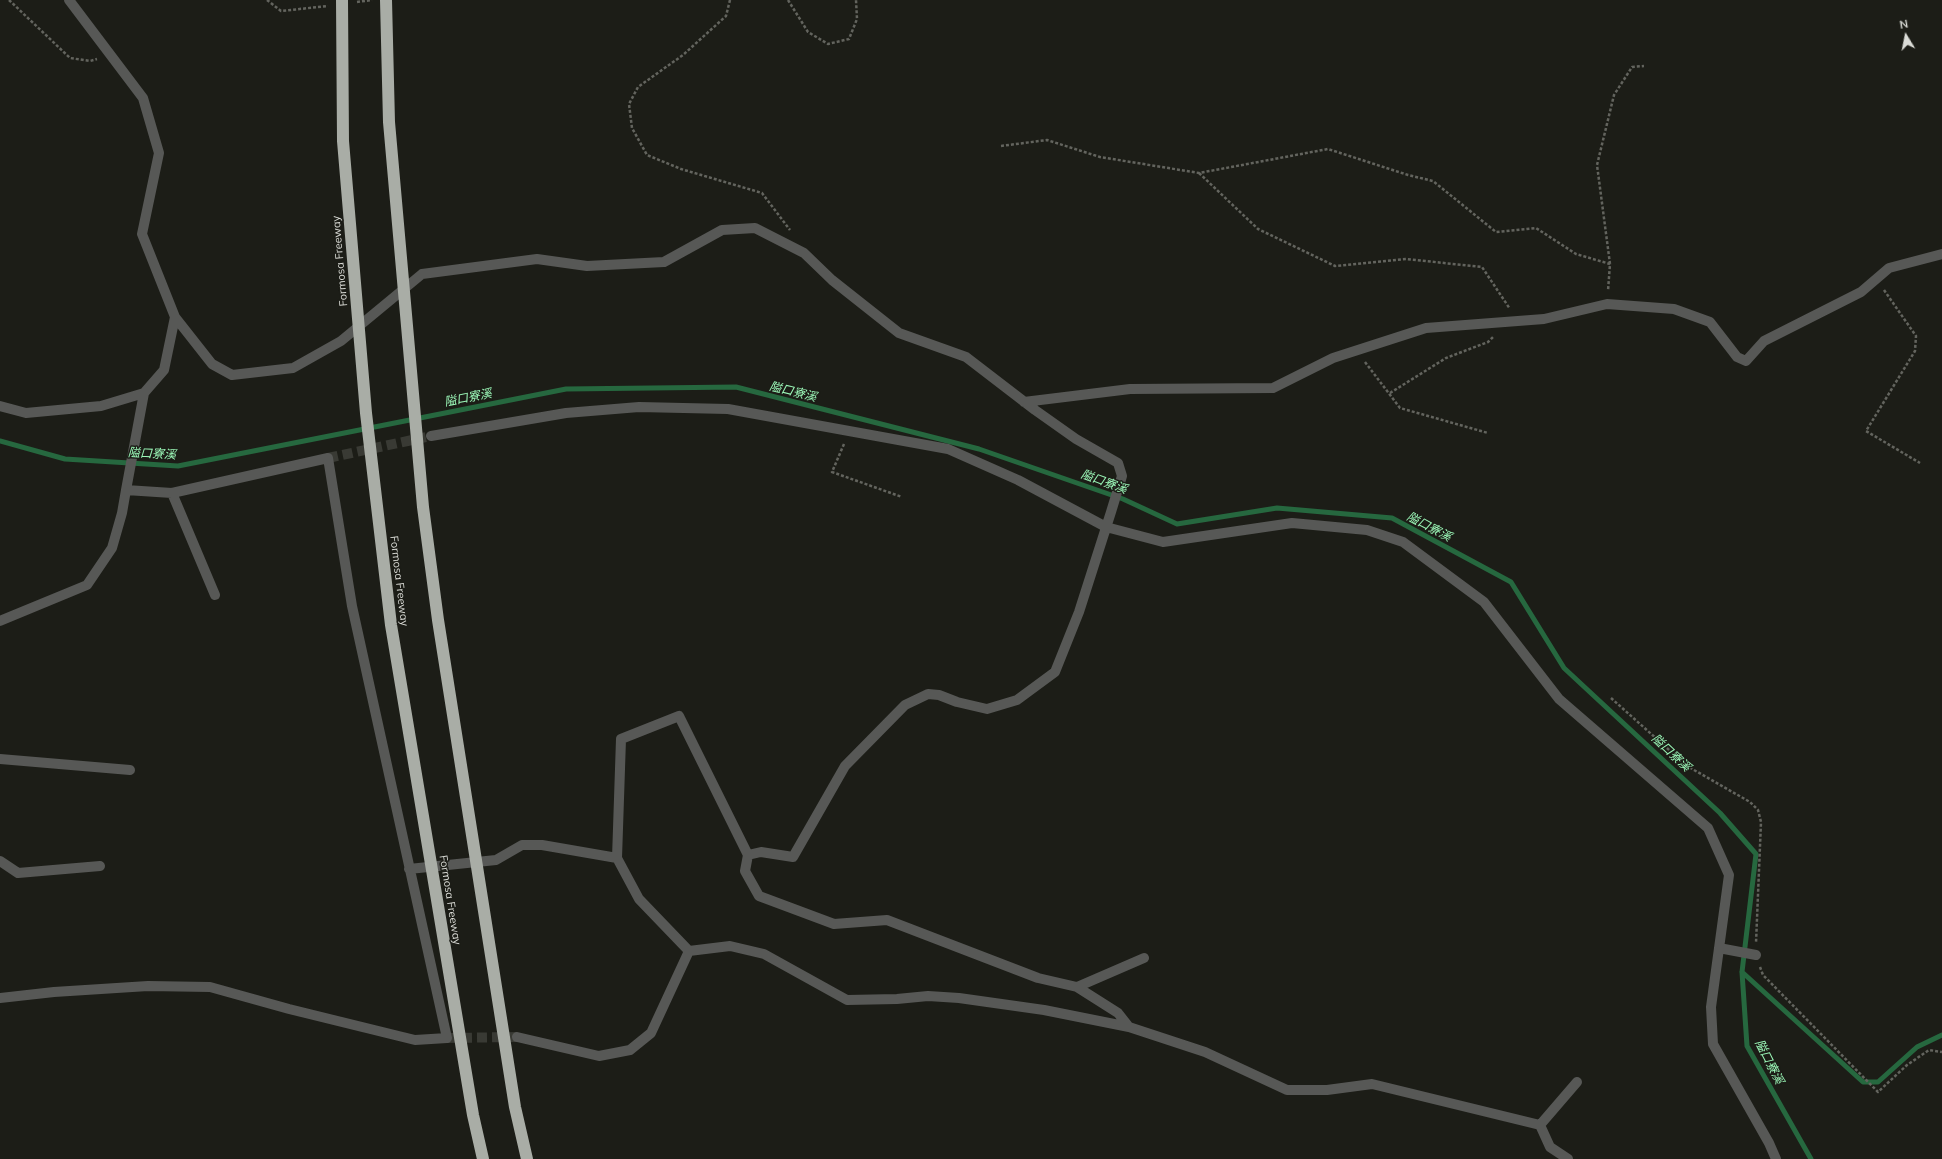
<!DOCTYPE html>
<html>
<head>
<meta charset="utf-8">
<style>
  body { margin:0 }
  #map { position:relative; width:1942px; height:1159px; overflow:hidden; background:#1c1d17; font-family:Mulish,sans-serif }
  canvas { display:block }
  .north { position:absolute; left:1886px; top:16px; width:40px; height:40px; -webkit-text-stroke:3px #1c1d17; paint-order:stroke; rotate:350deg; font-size:11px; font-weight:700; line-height:16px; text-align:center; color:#dbdcd7 }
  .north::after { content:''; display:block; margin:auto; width:14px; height:18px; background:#dbdcd7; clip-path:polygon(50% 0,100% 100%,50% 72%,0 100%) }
</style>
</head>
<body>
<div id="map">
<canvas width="1942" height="1159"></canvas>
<div class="north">N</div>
</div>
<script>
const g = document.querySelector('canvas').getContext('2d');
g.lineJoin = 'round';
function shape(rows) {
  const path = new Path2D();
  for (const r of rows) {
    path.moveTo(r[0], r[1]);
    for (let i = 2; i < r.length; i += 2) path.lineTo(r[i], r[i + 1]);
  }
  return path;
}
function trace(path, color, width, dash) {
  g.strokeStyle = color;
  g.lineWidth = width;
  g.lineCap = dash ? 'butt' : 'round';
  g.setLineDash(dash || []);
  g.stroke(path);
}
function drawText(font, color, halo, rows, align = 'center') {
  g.font = font + ' Mulish,"Noto Sans TC",sans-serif';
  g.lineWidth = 3;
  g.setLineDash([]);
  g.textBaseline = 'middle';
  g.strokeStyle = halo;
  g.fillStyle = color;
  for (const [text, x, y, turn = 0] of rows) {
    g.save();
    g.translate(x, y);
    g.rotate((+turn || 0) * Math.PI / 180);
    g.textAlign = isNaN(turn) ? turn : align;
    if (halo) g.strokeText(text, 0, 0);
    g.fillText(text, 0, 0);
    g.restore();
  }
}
trace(shape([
  [0,441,65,459,178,466,566,389,736,387,979,449,1123,499,1177,524,1277,508,1392,518,1511,582,1564,668,1720,813,1756,854,1742,972,1747,1046,1811,1159],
  [1742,972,1863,1082,1878,1082,1917,1047,1942,1035]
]), '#26683f', 5);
trace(shape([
  [328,458,431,436],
  [447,1038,517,1037]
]), '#393a34', 10, [10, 5]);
trace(shape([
  [9,0,70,58,90,61,97,59],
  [267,0,281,11,328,6],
  [730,0,726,16,683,55,638,87,629,104,632,128,647,155,681,169,762,193,790,230],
  [788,0,808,32,828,44,849,39,857,19,856,0],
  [357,2,372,0],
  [1001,146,1047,140,1100,157,1199,173,1328,149,1408,175,1433,181,1496,232,1536,228,1576,254,1610,264,1608,291],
  [1199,173,1258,229,1335,266,1406,259,1482,267,1510,309],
  [1610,264,1597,165,1614,95,1632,67,1644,66],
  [1884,290,1916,336,1915,351,1866,431,1920,463],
  [1365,362,1400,408,1488,433],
  [1390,393,1446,358,1488,342,1493,337],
  [844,444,832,472,902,497],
  [1611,698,1687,766,1750,802,1758,810,1761,822,1756,943],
  [1760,967,1763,975,1878,1092,1907,1065,1929,1050,1942,1052]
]), '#63645e', 2.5, [3, 2]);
trace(shape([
  [175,317,212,364,232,375,293,368,341,341,422,274,537,259,587,266,664,262,722,230,755,228,804,253,832,280,899,333,966,357,1035,410,1076,439,1118,463,1122,476,1111,512,1079,612,1055,672,1017,700,987,709,957,702,939,695,928,694,905,705,845,766,793,857,761,852,748,855,745,871,759,896,834,924,887,920,1038,978,1077,987,1118,1013,1129,1027],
  [1024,402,1130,389,1273,388,1333,358,1426,328,1544,319,1607,304,1674,309,1710,322,1737,357,1746,361,1764,341,1861,292,1889,268,1942,254],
  [0,406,26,413,101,406,144,393,164,370,175,317,142,234,159,153,143,98,69,0],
  [431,436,566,413,639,407,728,409,948,449,1018,480,1106,527,1163,542,1292,523,1367,530,1403,542,1484,602,1559,699,1708,828,1729,875,1711,1007,1713,1044,1769,1143,1776,1159],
  [126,490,144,393],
  [172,493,215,595],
  [0,621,87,585,112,548,122,513,126,490,172,493,328,458,352,606,447,1038,415,1040,289,1009,210,987,148,986,54,992,0,998],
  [0,759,130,770],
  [0,861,18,873,100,866],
  [409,869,496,860,522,845,542,845,617,858],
  [1719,948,1756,955],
  [689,951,639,899,617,858,621,739,679,716,748,855],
  [1077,987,1144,958],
  [517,1037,599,1056,630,1050,651,1033,689,951,730,946,764,954,847,1000,897,999,928,996,959,998,1044,1010,1129,1027,1205,1052,1287,1090,1327,1090,1372,1084,1540,1125,1577,1082],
  [1540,1125,1550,1147,1568,1159]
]), '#575856', 10);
trace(shape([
  [342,0,343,141,366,413,391,625,473,1115,483,1159],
  [386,0,389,122,423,507,438,620,515,1107,527,1159]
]), '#a9ada6', 12);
drawText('11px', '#dbdcd7', '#1c1d17', [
  ["Formosa Freeway",340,261,-95],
  ["Formosa Freeway",399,581,83],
  ["Formosa Freeway",450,900,81]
]);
drawText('italic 12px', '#9cf9b9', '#1c1d17', [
  ["隘口寮溪",793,392,14],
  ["隘口寮溪",468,398,-11],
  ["隘口寮溪",152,454,3],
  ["隘口寮溪",1104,482,20],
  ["隘口寮溪",1429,527,28],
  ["隘口寮溪",1671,753,43],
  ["隘口寮溪",1769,1062,63]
]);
</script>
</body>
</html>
